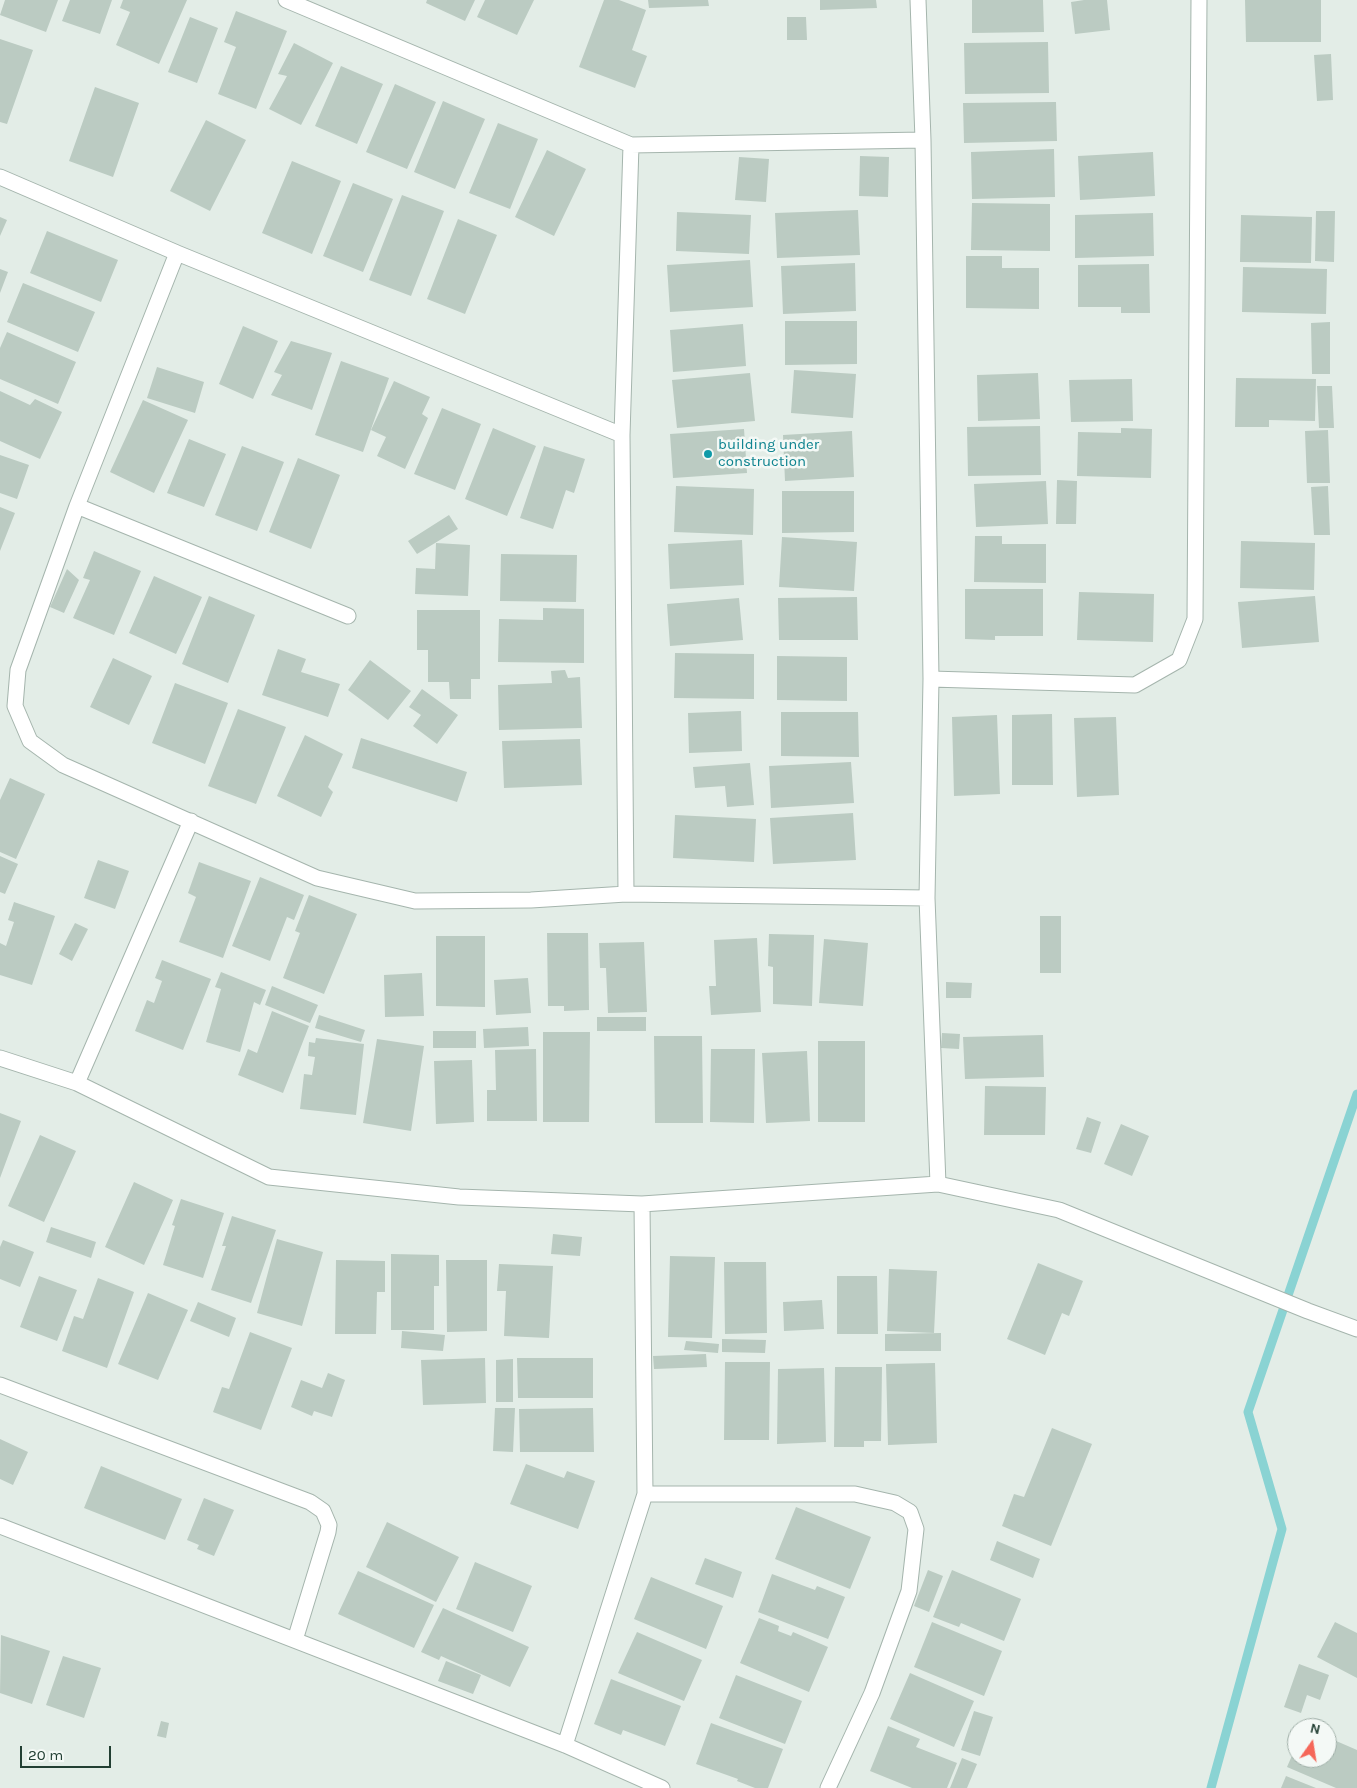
<!DOCTYPE html>
<html>
<head>
<meta charset="utf-8">
<style>
  body { margin:0 }
  #map { position:relative; width:1357px; height:1788px; overflow:hidden; background:#e3ede7; font-family:Karla,sans-serif }
  canvas { display:block }
  .north { position:absolute; left:1287px; top:1718px; width:50px; height:50px; box-sizing:border-box; background:#f4f9f6; border:1px solid #a0afa8; border-radius:50%; rotate:13deg; font-size:14px; font-weight:700; line-height:20px; text-align:center; color:#223f33 }
  .north::after { content:''; display:block; margin:auto; width:18px; height:22px; background:#f56759; clip-path:polygon(50% 0,100% 100%,50% 72%,0 100%) }
  .scale { position:absolute; left:20px; top:1746px; width:91px; height:22px; box-sizing:border-box; border:2px solid #223f33; border-top:0; padding-left:6px; font-size:15px; line-height:18px; white-space:nowrap; color:#223f33; -webkit-text-stroke:4px #f4f9f6; paint-order:stroke }
</style>
</head>
<body>
<div id="map">
<canvas width="1357" height="1788"></canvas>
<div class="north">N</div>
<div class="scale">20 m</div>
</div>
<script>
const g = document.querySelector('canvas').getContext('2d');
g.lineJoin = 'round';
function shape(rows) {
  const path = new Path2D();
  for (const r of rows) {
    path.moveTo(r[0], r[1]);
    for (let i = 2; i < r.length; i += 2) path.lineTo(r[i], r[i + 1]);
  }
  return path;
}
function trace(path, color, width, dash) {
  g.strokeStyle = color;
  g.lineWidth = width;
  g.lineCap = dash ? 'butt' : 'round';
  g.setLineDash(dash || []);
  g.stroke(path);
}
function paint(path, color) {
  g.fillStyle = color;
  g.fill(path, 'evenodd');
}
function drawText(font, color, halo, rows, align = 'center') {
  g.font = font + ' Karla,sans-serif';
  g.lineWidth = 5;
  g.setLineDash([]);
  g.textBaseline = 'middle';
  g.strokeStyle = halo;
  g.fillStyle = color;
  for (const [text, x, y, turn = 0] of rows) {
    g.save();
    g.translate(x, y);
    g.rotate((+turn || 0) * Math.PI / 180);
    g.textAlign = isNaN(turn) ? turn : align;
    if (halo) g.strokeText(text, 0, 0);
    g.fillText(text, 0, 0);
    g.restore();
  }
}
trace(shape([
  [1211,1788,1282,1529,1248,1412,1357,1094]
]), '#8ad3d3', 9);
paint(shape([
  [5,0,58,0,46,32,0,15],
  [70,0,112,0,100,34,62,21],
  [123,0,187,0,159,64,116,45,130,12,120,8],
  [427,0,475,0,465,21,426,3],
  [485,0,534,0,517,35,477,17],
  [604,0,619,0,646,10,632,50,647,56,635,88,579,67],
  [648,0,708,0,709,6,649,8],
  [820,0,876,0,877,8,820,10],
  [972,0,1043,0,1044,32,972,33],
  [1084,0,1107,0,1110,30,1075,34,1071,2],
  [1245,0,1321,0,1321,42,1246,42],
  [236,11,287,31,256,109,218,94,236,47,224,42],
  [190,17,218,28,197,83,168,72],
  [787,17,806,17,807,40,787,40],
  [0,39,33,50,7,124,0,122],
  [1048,42,1049,93,965,94,964,43],
  [294,43,333,63,301,125,269,109,287,76,278,74],
  [1331,54,1333,100,1317,101,1314,55],
  [341,66,383,84,357,144,315,126],
  [395,84,436,102,407,169,366,152],
  [95,87,139,103,113,177,69,161],
  [443,101,485,119,455,189,414,172],
  [1056,102,1057,141,964,143,963,103],
  [206,120,246,140,210,211,170,191],
  [498,123,538,139,510,209,469,193],
  [1054,149,1055,197,972,199,971,152],
  [547,150,586,169,554,236,515,217],
  [1153,152,1155,196,1080,200,1078,156],
  [860,156,889,157,888,197,859,196],
  [739,157,769,159,766,202,735,200],
  [292,161,341,181,312,254,262,233],
  [353,183,393,199,363,272,323,256],
  [402,195,444,211,411,296,369,280],
  [972,203,1050,204,1050,251,971,250],
  [858,210,860,255,777,258,775,213],
  [1316,211,1335,211,1334,262,1315,261],
  [677,212,751,215,749,254,676,251],
  [1153,213,1154,256,1075,258,1075,215],
  [1241,215,1312,217,1311,263,1240,262],
  [0,217,7,220,0,236],
  [458,219,497,235,465,314,427,299],
  [47,231,118,260,101,302,30,273],
  [966,256,1002,256,1002,268,1039,268,1039,309,966,308],
  [750,260,753,307,670,312,667,265],
  [855,263,856,311,783,314,781,266],
  [1149,264,1150,313,1121,313,1121,307,1078,307,1078,265],
  [1243,267,1327,269,1326,314,1242,312],
  [0,269,8,272,0,293],
  [23,283,95,312,78,352,7,322],
  [785,321,857,321,857,364,785,365],
  [1330,322,1330,374,1312,374,1311,323],
  [743,324,746,366,673,372,670,330],
  [243,326,278,341,253,399,219,384],
  [7,332,76,362,58,404,0,379,0,348],
  [291,341,332,353,312,410,271,395,282,375,274,372],
  [341,361,389,378,363,452,315,435],
  [157,367,204,382,195,413,147,398],
  [794,370,856,374,853,418,791,413],
  [750,373,755,421,677,428,672,380],
  [1038,373,1040,419,978,421,977,375],
  [1236,378,1316,379,1315,421,1269,420,1269,427,1235,427],
  [1132,379,1133,421,1071,422,1069,380],
  [394,381,430,397,422,414,428,418,405,469,377,456,386,437,371,430],
  [1317,386,1332,386,1334,428,1319,428],
  [0,391,30,405,35,399,62,412,40,459,0,441],
  [143,400,188,420,154,493,110,472],
  [442,408,481,424,455,490,414,474],
  [1040,426,1041,475,968,476,967,427],
  [493,428,536,446,507,516,465,499],
  [1121,428,1152,429,1151,478,1077,476,1078,432,1121,433],
  [744,429,747,473,673,478,670,434],
  [1328,430,1330,483,1307,483,1305,431],
  [852,431,854,477,785,481,783,435],
  [189,439,226,454,204,507,167,493],
  [242,446,284,462,257,531,215,515],
  [544,446,585,459,574,493,566,490,553,529,520,518],
  [0,455,29,465,17,499,0,493],
  [298,458,340,475,311,549,269,532],
  [1057,480,1077,481,1076,524,1056,524],
  [1046,481,1048,524,976,527,974,484],
  [676,486,754,489,753,535,674,532],
  [1328,486,1330,535,1314,535,1311,487],
  [782,491,854,491,854,532,782,533],
  [0,507,15,513,0,551],
  [449,515,458,529,417,554,408,541],
  [975,536,1002,536,1002,544,1046,544,1046,583,974,582],
  [782,537,857,542,854,591,779,587],
  [742,540,744,585,670,589,668,544],
  [1241,541,1315,543,1314,590,1240,588],
  [436,543,470,545,468,596,415,594,416,568,435,569],
  [94,551,141,571,114,635,73,618,90,580,83,578],
  [501,554,577,555,576,602,500,601],
  [67,569,79,580,64,613,50,607],
  [154,576,202,597,176,654,129,633],
  [965,589,1043,589,1043,636,995,636,995,640,965,639],
  [1079,592,1154,594,1153,642,1077,640],
  [209,596,255,615,228,683,182,664],
  [1315,596,1319,642,1242,648,1238,602],
  [857,597,858,640,779,640,778,598],
  [739,598,743,640,670,646,667,604],
  [543,608,584,609,584,663,498,662,499,619,543,620],
  [417,610,480,610,480,679,471,679,471,699,450,699,449,682,428,682,428,650,417,650],
  [278,649,306,659,301,672,340,684,328,717,262,695],
  [675,653,754,654,754,699,674,698],
  [777,656,847,657,847,701,777,700],
  [113,658,152,676,129,725,90,707],
  [370,660,411,691,388,720,348,690],
  [565,670,568,678,580,677,582,728,499,730,498,685,552,683,551,671],
  [175,683,228,703,205,764,152,743],
  [422,689,458,715,437,744,413,726,421,715,409,707],
  [238,709,286,727,256,804,208,786],
  [741,711,742,751,689,753,688,713],
  [781,712,858,712,859,757,781,756],
  [1052,714,1053,785,1012,785,1012,715],
  [997,715,1000,794,954,796,952,717],
  [1116,717,1119,795,1077,797,1074,718],
  [305,735,343,754,328,787,333,792,321,817,277,796],
  [361,738,467,772,457,802,352,768],
  [580,739,582,785,504,788,502,741],
  [851,762,854,803,771,808,769,766],
  [750,763,754,805,727,807,725,786,695,788,693,767],
  [10,778,45,794,16,859,0,852,0,800],
  [853,813,856,860,773,864,770,818],
  [675,815,756,819,754,862,673,858],
  [0,856,18,864,5,894,0,892],
  [98,860,129,871,115,909,84,898],
  [199,862,251,881,223,958,179,942,196,897,188,893],
  [260,877,304,895,294,920,287,917,270,961,232,946],
  [309,895,357,914,324,994,283,978,300,933,295,931],
  [14,902,55,916,32,985,0,975,0,943,6,946,14,922,8,920],
  [1040,916,1061,916,1061,973,1040,973],
  [75,923,88,929,72,961,59,954],
  [547,933,588,933,589,1010,564,1011,564,1006,548,1006],
  [769,934,814,935,812,1006,773,1004,773,967,768,966],
  [436,936,485,936,485,1007,436,1006],
  [757,938,761,1012,711,1015,709,986,716,986,714,940],
  [824,939,868,943,863,1006,819,1003],
  [644,942,647,1012,608,1013,606,968,600,968,599,943],
  [162,960,211,979,183,1050,135,1031,147,1000,154,1003,162,981,155,978],
  [221,972,266,990,260,1005,254,1002,240,1052,206,1042,221,989,215,987],
  [422,973,424,1016,385,1017,384,975],
  [528,978,531,1013,496,1015,494,980],
  [946,982,972,983,971,998,946,998],
  [272,986,318,1005,310,1023,265,1005],
  [272,1011,309,1026,283,1093,238,1075,248,1049,257,1053],
  [319,1015,365,1030,361,1042,315,1028],
  [597,1017,646,1017,646,1031,597,1031],
  [528,1027,529,1046,484,1048,483,1029],
  [433,1031,476,1031,476,1048,433,1048],
  [543,1032,590,1032,589,1122,543,1122],
  [942,1033,960,1034,959,1049,941,1048],
  [1043,1035,1044,1077,965,1079,963,1037],
  [654,1036,702,1036,703,1123,655,1123],
  [316,1038,364,1044,356,1115,300,1109,304,1074,312,1075,315,1057,308,1056,309,1042,315,1043],
  [377,1039,424,1046,411,1131,363,1123],
  [818,1041,865,1041,865,1122,818,1122],
  [536,1049,537,1121,487,1121,487,1090,496,1090,495,1050],
  [711,1049,755,1049,754,1123,710,1122],
  [807,1051,810,1121,766,1123,762,1053],
  [472,1060,474,1122,436,1124,434,1061],
  [985,1086,1046,1087,1045,1135,984,1135],
  [0,1113,21,1121,0,1178],
  [1087,1117,1101,1122,1091,1153,1076,1149],
  [1121,1124,1149,1136,1132,1176,1104,1164],
  [40,1135,76,1151,44,1222,8,1206],
  [134,1182,173,1200,144,1265,105,1247],
  [181,1199,224,1213,203,1278,163,1265,175,1226,172,1225],
  [232,1216,276,1230,251,1303,211,1290,226,1246,222,1246],
  [51,1227,96,1242,91,1258,46,1242],
  [553,1234,582,1237,580,1256,551,1254],
  [277,1239,323,1252,302,1326,257,1313],
  [3,1240,34,1252,20,1287,0,1279,0,1247],
  [391,1254,439,1255,439,1286,434,1286,434,1330,391,1330],
  [670,1256,715,1257,712,1338,668,1337],
  [336,1260,385,1261,385,1292,377,1292,376,1334,335,1334],
  [446,1260,487,1260,487,1331,447,1332],
  [724,1262,766,1262,767,1333,725,1334],
  [1038,1263,1083,1281,1069,1316,1062,1313,1045,1355,1007,1339],
  [499,1264,553,1266,549,1338,504,1336,506,1291,497,1291],
  [889,1269,937,1271,934,1333,887,1331],
  [39,1276,77,1290,57,1341,20,1327],
  [837,1276,877,1276,878,1334,837,1334],
  [98,1278,134,1292,107,1368,62,1351,74,1316,83,1319],
  [148,1293,188,1310,158,1380,118,1364],
  [822,1300,824,1329,784,1331,783,1302],
  [198,1302,236,1318,229,1337,190,1321],
  [402,1331,445,1335,443,1351,401,1348],
  [250,1332,292,1348,261,1430,213,1412,222,1387,229,1389],
  [941,1333,941,1351,885,1351,885,1334],
  [722,1339,766,1340,765,1353,722,1352],
  [686,1341,719,1344,718,1353,684,1350],
  [706,1354,707,1367,654,1369,653,1356],
  [485,1358,486,1403,423,1405,421,1360],
  [517,1358,593,1358,593,1398,518,1398],
  [513,1359,513,1402,496,1402,496,1360],
  [725,1362,770,1362,769,1440,724,1440],
  [935,1363,937,1443,888,1445,886,1364],
  [835,1367,882,1367,881,1441,864,1441,864,1447,834,1447],
  [824,1368,826,1442,777,1444,778,1369],
  [328,1373,345,1380,332,1417,314,1411,312,1416,291,1407,301,1380,322,1388],
  [495,1408,515,1408,513,1452,493,1451],
  [593,1408,594,1452,520,1452,519,1409],
  [1052,1428,1092,1444,1051,1546,1002,1526,1014,1494,1024,1497],
  [0,1439,28,1452,13,1485,0,1479],
  [526,1464,564,1478,567,1471,595,1481,578,1529,510,1504],
  [101,1466,182,1499,165,1540,84,1508],
  [204,1498,234,1510,214,1556,197,1549,199,1545,187,1540],
  [796,1507,871,1537,850,1589,775,1559],
  [387,1522,459,1557,436,1602,366,1567],
  [997,1541,1040,1559,1033,1578,990,1560],
  [705,1558,742,1572,733,1598,695,1584],
  [475,1562,532,1586,513,1632,456,1609],
  [928,1570,943,1576,929,1612,914,1606],
  [952,1570,1021,1599,1004,1641,961,1623,959,1627,933,1617],
  [358,1571,434,1605,414,1648,338,1614],
  [772,1574,815,1590,817,1586,845,1597,828,1639,758,1612],
  [651,1577,723,1606,706,1649,634,1619],
  [443,1608,529,1647,510,1687,441,1656,439,1660,421,1652],
  [759,1618,779,1626,778,1631,791,1636,793,1632,828,1647,809,1692,740,1663],
  [932,1622,1002,1651,984,1696,914,1667],
  [1335,1622,1357,1633,1357,1678,1317,1657],
  [637,1632,702,1660,684,1701,618,1673],
  [1,1635,50,1651,32,1704,0,1693],
  [63,1656,101,1668,84,1718,46,1705],
  [446,1661,481,1675,473,1694,438,1681],
  [1299,1664,1329,1675,1320,1700,1307,1695,1301,1713,1284,1707],
  [910,1673,974,1701,954,1747,890,1719],
  [736,1675,802,1701,785,1744,719,1718],
  [611,1679,681,1706,665,1746,623,1730,621,1735,594,1724],
  [974,1711,993,1717,980,1756,961,1750],
  [161,1721,169,1723,166,1738,157,1736],
  [711,1723,783,1749,768,1788,755,1788,737,1781,738,1779,696,1764],
  [888,1726,920,1739,916,1747,957,1763,947,1788,912,1788,870,1771],
  [1327,1737,1357,1750,1357,1788,1336,1788,1287,1767,1297,1744,1297,1758,1327,1758],
  [962,1758,977,1764,967,1788,950,1788],
  [1286,1776,1316,1788,1281,1788]
]), '#bbcbc2');
const minor = shape([
  [286,0,631,145,923,140,918,0],
  [923,140,931,679,1135,685,1179,660,1195,619,1199,0],
  [631,145,622,435,626,894,927,898],
  [0,177,177,253,77,506,18,670,15,706,30,741,63,765,317,878,415,901,531,900,626,894],
  [177,253,622,435],
  [77,506,348,616],
  [931,679,927,898,938,1184],
  [0,1058,77,1083,269,1177,459,1197,642,1204,938,1184,1059,1210,1308,1311,1357,1329],
  [77,1083,191,821],
  [642,1204,645,1494,855,1494,895,1503,910,1512,916,1529,909,1591,872,1693,828,1788],
  [0,1385,310,1502,323,1511,329,1525,328,1532,295,1640],
  [0,1526,565,1745,662,1788],
  [565,1745,645,1494]
]);
trace(minor, '#a5b5ad', 17);
trace(minor, '#fff', 15);
for (const [x, y, r, color] of [
  [708,454,5,"#0f9aa8"]
]) {
  const dot = new Path2D();
  dot.arc(x, y, r, 0, 2 * Math.PI);
  g.fillStyle = color;
  g.fill(dot);
  trace(dot, '#f4f9f6', 2);
}
drawText('15px', '#0d838f', '#f4f9f6', [
  ["building under",718,445],
  ["construction",718,462]
], 'left');
</script>
</body>
</html>
